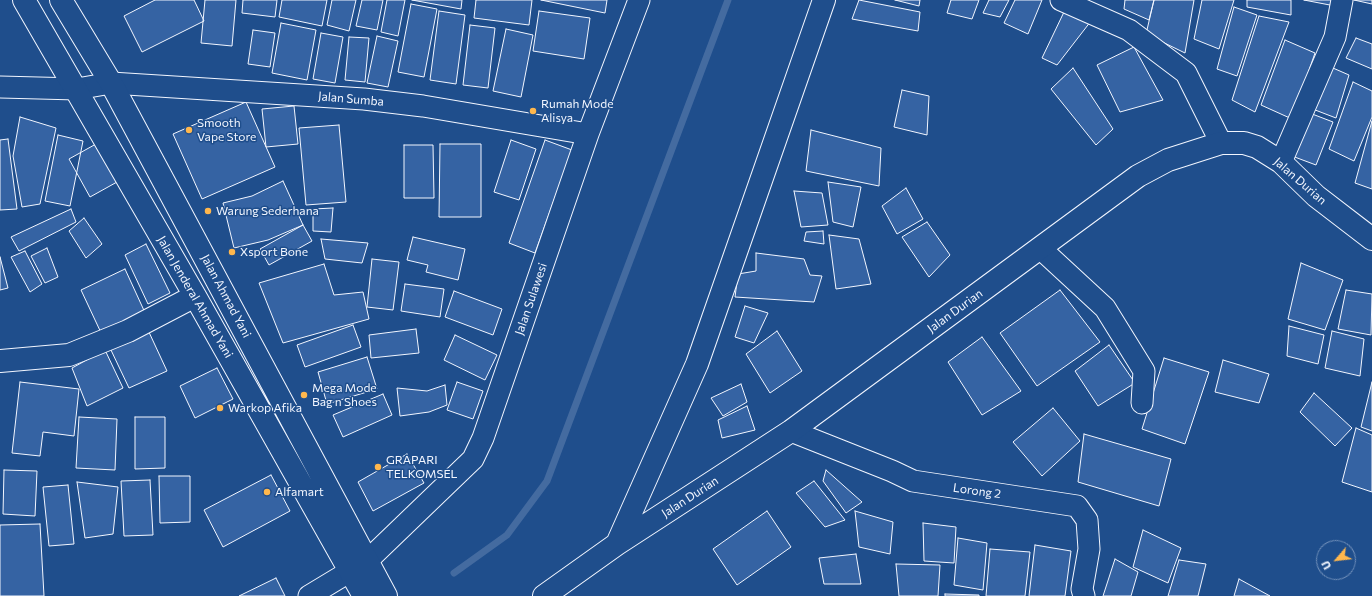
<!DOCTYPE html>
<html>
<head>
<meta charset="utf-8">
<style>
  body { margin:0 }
  #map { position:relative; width:1372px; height:596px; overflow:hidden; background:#1f4e8c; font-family:Commissioner,sans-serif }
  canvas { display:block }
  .north { position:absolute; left:1316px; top:540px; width:40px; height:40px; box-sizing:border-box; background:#1f4e8c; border:1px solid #7391ba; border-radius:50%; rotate:242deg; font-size:11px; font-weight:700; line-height:16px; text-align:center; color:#f2f6ff }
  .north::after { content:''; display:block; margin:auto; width:14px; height:18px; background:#ffb74d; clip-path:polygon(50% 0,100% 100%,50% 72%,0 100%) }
</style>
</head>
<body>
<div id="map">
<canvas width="1372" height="596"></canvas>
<div class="north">U</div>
</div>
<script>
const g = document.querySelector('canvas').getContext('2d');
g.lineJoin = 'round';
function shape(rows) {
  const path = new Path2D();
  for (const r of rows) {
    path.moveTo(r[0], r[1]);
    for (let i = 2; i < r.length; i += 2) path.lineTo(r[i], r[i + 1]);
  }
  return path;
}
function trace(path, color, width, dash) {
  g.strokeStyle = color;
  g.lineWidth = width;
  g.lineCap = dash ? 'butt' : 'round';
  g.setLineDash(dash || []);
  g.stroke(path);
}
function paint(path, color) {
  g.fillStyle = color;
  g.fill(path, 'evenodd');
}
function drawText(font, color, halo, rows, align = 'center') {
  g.font = font + ' Commissioner,sans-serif';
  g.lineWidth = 3;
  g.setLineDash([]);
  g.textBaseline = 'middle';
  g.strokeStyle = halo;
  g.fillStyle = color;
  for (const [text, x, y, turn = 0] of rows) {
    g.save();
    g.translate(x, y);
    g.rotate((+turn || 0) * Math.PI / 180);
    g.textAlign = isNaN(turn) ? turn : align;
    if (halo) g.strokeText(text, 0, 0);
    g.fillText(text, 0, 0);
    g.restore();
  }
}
trace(shape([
  [454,573,507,535,547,481,728,0]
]), '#446ba0', 7);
const building = shape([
  [155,0,194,0,204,21,142,52,124,16,155,0],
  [205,0,236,0,232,46,201,43,205,0],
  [243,0,277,0,275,17,242,13,243,0],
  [282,0,327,0,322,26,279,17,282,0],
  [332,0,356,0,349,31,327,25,332,0],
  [362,0,383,0,377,30,356,26,362,0],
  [387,0,405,0,398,36,381,32,387,0],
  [412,0,462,0,461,9,412,0],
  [476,0,532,0,529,25,474,18,476,0],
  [541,0,607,0,605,13,541,0],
  [859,0,920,12,918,31,852,19,859,0],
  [895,0,920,0,919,6,895,0],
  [951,0,979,0,972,19,947,13,951,0],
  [989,0,1009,0,1000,17,983,13,989,0],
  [1015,0,1042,0,1028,34,1004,23,1015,0],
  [1125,0,1154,0,1149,20,1124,9,1125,0],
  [1154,0,1194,0,1185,53,1146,34,1154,0],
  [1202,0,1234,0,1219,49,1194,39,1202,0],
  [1247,0,1291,0,1291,15,1247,7,1247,0],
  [1304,0,1336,0,1335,6,1304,0],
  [1354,0,1372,0,1372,4,1354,0],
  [411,4,437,9,424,77,398,72,411,4],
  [1234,7,1257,15,1237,76,1217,69,1234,7],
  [439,11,465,15,456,84,430,80,439,11],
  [539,11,590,18,584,59,533,51,539,11],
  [1064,12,1091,21,1057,65,1042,58,1064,12],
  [1259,16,1289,22,1255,112,1232,100,1259,16],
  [281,23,316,30,307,80,272,73,281,23],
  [470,25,495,28,488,88,463,85,470,25],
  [506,29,533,35,521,97,493,91,506,29],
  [253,30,275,33,270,67,248,64,253,30],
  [321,33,343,37,335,83,313,79,321,33],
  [377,36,398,41,388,87,367,83,377,36],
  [349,37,369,38,365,82,345,80,349,37],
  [1356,38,1372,44,1372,69,1346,58,1356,38],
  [1285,40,1315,53,1292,119,1261,105,1285,40],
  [1134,47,1163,100,1120,112,1097,65,1134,47],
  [1326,65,1349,75,1336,118,1310,108,1326,65],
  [1073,68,1113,129,1096,145,1051,89,1073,68],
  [1353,82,1372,91,1372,117,1354,161,1329,149,1353,82],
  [902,90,929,96,927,135,894,127,902,90],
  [246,102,275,167,202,199,173,134,246,102],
  [294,106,298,144,266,147,262,109,294,106],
  [1307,112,1333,122,1316,165,1292,156,1307,112],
  [20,117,56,128,40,204,22,207,13,156,20,117],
  [1372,121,1372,189,1355,183,1372,121],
  [339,125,346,202,306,205,299,128,339,125],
  [811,130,881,148,879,186,806,171,811,130],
  [58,135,83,141,70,206,45,201,58,135],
  [8,139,17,209,0,210,0,140,8,139],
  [511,140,536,149,519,200,494,192,511,140],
  [545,140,572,150,535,253,509,243,545,140],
  [96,144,117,182,90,197,69,159,96,144],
  [440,144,481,144,481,217,439,217,440,144],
  [404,145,433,145,434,198,404,198,404,145],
  [283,181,303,225,268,240,234,248,223,203,252,196,283,181],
  [828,182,861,187,853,227,833,222,828,182],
  [906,188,923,219,897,234,882,206,906,188],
  [794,191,822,193,828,225,801,227,794,191],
  [333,208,331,232,313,231,313,209,333,208],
  [71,209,76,222,19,251,11,237,71,209],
  [84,218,102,244,86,258,69,231,84,218],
  [927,222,950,255,929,277,902,237,927,222],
  [303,225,312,241,269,265,260,249,303,225],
  [823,231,824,244,804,241,806,232,823,231],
  [829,235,859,239,871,284,836,289,829,235],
  [413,237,465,249,458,280,426,272,428,265,407,260,413,237],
  [321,239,368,243,362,263,325,259,321,239],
  [146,244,170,293,148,304,125,255,146,244],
  [47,248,58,277,45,283,31,256,47,248],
  [25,251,42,284,30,292,11,257,25,251],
  [756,253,804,259,810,275,822,276,814,302,735,297,738,274,756,271,756,253],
  [0,257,8,288,0,290,0,257],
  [372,259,399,262,393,310,367,307,372,259],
  [1301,263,1343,280,1325,330,1288,319,1301,263],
  [324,264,334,295,363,292,369,319,283,343,259,283,324,264],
  [125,269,147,317,103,337,81,290,125,269],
  [405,284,444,289,440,317,401,311,405,284],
  [1060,290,1100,342,1037,386,1000,333,1060,290],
  [1346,290,1372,294,1371,335,1338,329,1346,290],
  [454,291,502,309,493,335,445,317,454,291],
  [745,306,768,313,754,343,735,337,745,306],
  [353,325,361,347,305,367,297,345,353,325],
  [1289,326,1324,335,1318,364,1287,356,1289,326],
  [416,329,419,353,371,358,369,335,416,329],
  [148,330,167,371,129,388,110,348,148,330],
  [777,331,802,371,770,393,746,354,777,331],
  [1332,331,1364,339,1360,376,1325,368,1332,331],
  [455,335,497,355,485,380,444,360,455,335],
  [982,337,1021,391,982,415,948,362,982,337],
  [1109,345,1135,383,1098,406,1075,371,1109,345],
  [105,350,123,388,87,406,72,368,105,350],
  [367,357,377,389,327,404,318,372,367,357],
  [1164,358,1209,372,1185,444,1142,429,1164,358],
  [1223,360,1269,374,1259,403,1215,392,1223,360],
  [217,368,233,399,195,418,180,386,217,368],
  [20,382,79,389,74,436,43,432,40,456,12,453,20,382],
  [457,382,483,391,473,419,447,410,457,382],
  [1372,382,1372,431,1361,427,1372,382],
  [741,384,747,402,723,416,711,398,741,384],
  [445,385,447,405,429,412,400,416,397,388,427,391,445,385],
  [1314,393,1352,428,1335,446,1300,412,1314,393],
  [383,394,392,415,343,437,333,415,383,394],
  [747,406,755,430,722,438,718,420,747,406],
  [1053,408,1080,441,1042,476,1013,442,1053,408],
  [79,417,117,419,115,470,76,468,79,417],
  [135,417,165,417,165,468,135,469,135,417],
  [1356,428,1372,435,1372,492,1342,482,1356,428],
  [1084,434,1171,459,1159,506,1078,482,1084,434],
  [407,454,424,483,373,511,358,482,407,454],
  [4,470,37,471,35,516,3,514,4,470],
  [826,470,862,502,846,513,823,481,826,470],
  [271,475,290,511,223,547,204,510,271,475],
  [159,476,190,476,190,522,160,523,159,476],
  [150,480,153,535,124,536,121,481,150,480],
  [814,481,845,520,825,527,796,493,814,481],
  [77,482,118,487,113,534,85,538,77,482],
  [68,485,74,544,49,546,43,487,68,485],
  [767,511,791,547,737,585,713,549,767,511],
  [855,511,893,522,890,554,859,547,855,511],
  [923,523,956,527,954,563,924,561,923,523],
  [40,524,44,596,0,596,0,525,40,524],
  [1143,530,1181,548,1168,583,1133,567,1143,530],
  [958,538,987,543,983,590,954,585,958,538],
  [1035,545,1071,551,1065,596,1029,596,1035,545],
  [990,549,1030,552,1025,596,986,596,990,549],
  [856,554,861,584,824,584,819,558,856,554],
  [1115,559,1138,572,1131,596,1103,596,1115,559],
  [1179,560,1206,564,1198,596,1168,596,1179,560],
  [896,564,940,565,938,596,899,596,896,564],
  [276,578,285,596,239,596,276,578],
  [1239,579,1270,596,1234,596,1239,579],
  [945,594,979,595,979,596,945,596,945,594]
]);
paint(building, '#3563a3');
trace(building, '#f2f6ff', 1);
const street = shape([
  [1061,0,1129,30,1186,73,1221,143],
  [0,87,77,89,111,83,364,99,423,106,588,134],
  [1281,162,1335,37,1342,0],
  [1040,248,1105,308,1144,371,1142,403],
  [791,431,892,471,913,481,1077,506,1087,520,1089,549,1082,589,1084,596],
  [309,596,367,561,473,459,483,438,588,134,639,0]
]);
const secondary = shape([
  [24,0,195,296,364,596],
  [61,0,111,83,386,596],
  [0,361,69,355,128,331,195,296],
  [617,544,697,364,824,0],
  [544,596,617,544,791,431,1138,176,1168,160,1221,143,1244,143,1257,147,1281,162,1316,196,1372,239]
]);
trace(street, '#f2f6ff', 23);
trace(secondary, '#f2f6ff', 24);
trace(street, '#1f4e8c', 21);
trace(secondary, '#1f4e8c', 22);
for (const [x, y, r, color] of [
  [533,111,4,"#ffb74d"],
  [189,130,4,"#ffb74d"],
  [208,211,4,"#ffb74d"],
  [232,252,4,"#ffb74d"],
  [304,395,4,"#ffb74d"],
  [220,408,4,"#ffb74d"],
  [378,467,4,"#ffb74d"],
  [267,492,4,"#ffb74d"]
]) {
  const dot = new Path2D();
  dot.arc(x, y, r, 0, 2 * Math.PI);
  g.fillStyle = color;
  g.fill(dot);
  trace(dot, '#1f4e8c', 1.5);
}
drawText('12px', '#f2f6ff', '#1f4e8c', [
  ["Jalan Sumba",351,99,5],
  ["Jalan Durian",1300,181,41],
  ["Jalan Ahmad Yani",226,296,62],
  ["Jalan Jenderal Ahmad Yani",195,297,60],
  ["Jalan Sulawesi",531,299,-71],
  ["Jalan Durian",955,311,-36],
  ["Lorong 2",977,491,8],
  ["Jalan Durian",690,497,-33]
]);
drawText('12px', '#f2f6ff', '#1f4e8c', [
  ["Rumah Mode",541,104],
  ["Alisya",541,118],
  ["Smooth",197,123],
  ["Vape Store",197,137],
  ["Warung Sederhana",216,211],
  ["Xsport Bone",240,252],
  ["Mega Mode",312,388],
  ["Bag n Shoes",312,402],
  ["Warkop Afika",228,408],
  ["GRAPARI",386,460],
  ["TELKOMSEL",386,474],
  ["Alfamart",275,492]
], 'left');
</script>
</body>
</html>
